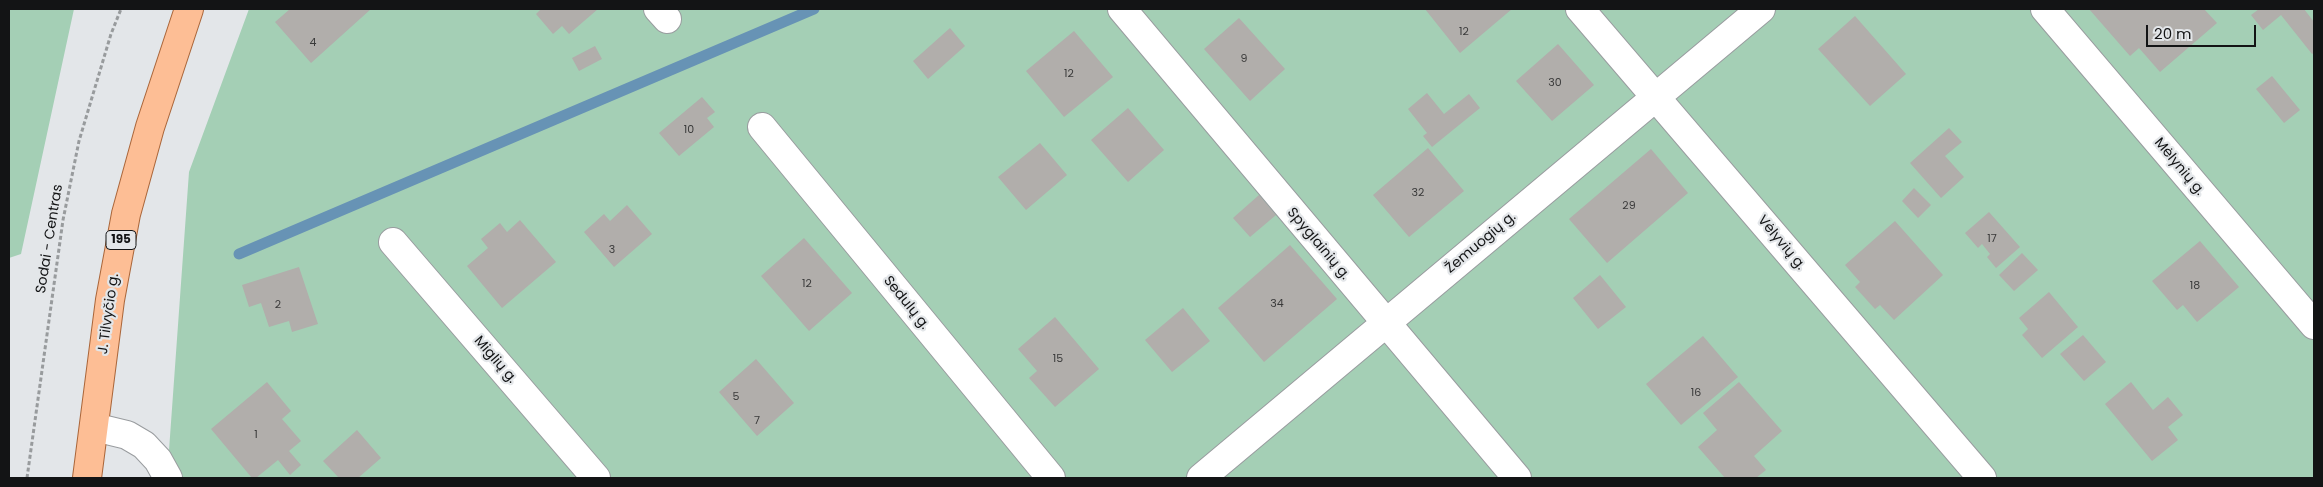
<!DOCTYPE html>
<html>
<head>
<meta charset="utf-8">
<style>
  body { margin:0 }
  #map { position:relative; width:2323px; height:487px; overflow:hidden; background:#e3e6e9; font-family:Poppins,sans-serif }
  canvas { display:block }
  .frame { position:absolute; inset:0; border:10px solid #131415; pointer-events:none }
  .scale { position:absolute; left:2146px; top:25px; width:110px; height:22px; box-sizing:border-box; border:2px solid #131415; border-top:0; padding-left:6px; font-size:15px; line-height:18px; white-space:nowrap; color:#131415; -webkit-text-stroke:4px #e3e6e9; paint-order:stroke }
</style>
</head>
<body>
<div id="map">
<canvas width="2323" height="487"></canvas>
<div class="frame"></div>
<div class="scale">20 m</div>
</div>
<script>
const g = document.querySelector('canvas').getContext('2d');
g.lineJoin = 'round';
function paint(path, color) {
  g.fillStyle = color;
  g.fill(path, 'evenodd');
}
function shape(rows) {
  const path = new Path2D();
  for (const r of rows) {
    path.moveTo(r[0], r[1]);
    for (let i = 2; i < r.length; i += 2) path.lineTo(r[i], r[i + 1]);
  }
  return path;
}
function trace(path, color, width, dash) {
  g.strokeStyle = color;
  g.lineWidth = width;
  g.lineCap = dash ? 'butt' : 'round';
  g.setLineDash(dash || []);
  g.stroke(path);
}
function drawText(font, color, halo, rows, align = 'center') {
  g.font = font + ' Poppins,sans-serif';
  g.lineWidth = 4.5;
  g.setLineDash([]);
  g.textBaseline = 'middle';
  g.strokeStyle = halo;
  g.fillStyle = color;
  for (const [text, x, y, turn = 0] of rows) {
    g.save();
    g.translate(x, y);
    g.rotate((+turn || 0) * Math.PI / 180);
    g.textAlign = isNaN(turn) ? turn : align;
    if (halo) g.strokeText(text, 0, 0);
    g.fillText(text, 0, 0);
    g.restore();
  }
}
paint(shape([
  [9,9,74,9,21,254,9,258],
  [249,9,2314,9,2314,478,167,478,189,172]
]), '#a4cfb5');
trace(shape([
  [239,254,814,9]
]), '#6793b5', 11);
paint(shape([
  [290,9,371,9,311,63,275,22],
  [541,9,598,9,569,34,562,26,553,34,536,14],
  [1425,9,1512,9,1460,53],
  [2089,9,2204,9,2217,23,2160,72,2139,48,2130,56],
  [2259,9,2304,9,2314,22,2314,53,2312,54,2281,15,2263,30,2251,15],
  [1855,16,1906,74,1870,106,1818,49],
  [1239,18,1285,69,1250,101,1204,49],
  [950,28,965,46,928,79,913,61],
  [1074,31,1113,77,1064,117,1026,71],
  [1558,44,1594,85,1552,121,1516,81],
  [595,46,602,59,579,71,572,58],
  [2272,76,2300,110,2284,123,2256,89],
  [1427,93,1444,114,1469,94,1480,108,1432,147,1423,136,1427,133,1408,109],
  [702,97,715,112,707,118,714,127,679,156,659,133],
  [1128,108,1164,150,1128,182,1091,140],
  [1949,128,1962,142,1945,156,1964,177,1941,198,1910,163],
  [1040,143,1067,175,1026,210,998,177],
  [1428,148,1464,191,1409,237,1373,195],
  [1651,149,1688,193,1607,263,1569,219],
  [1914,188,1931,205,1918,218,1902,201],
  [1259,195,1276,215,1250,237,1233,218],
  [627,205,652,234,614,267,584,232,604,214,610,221],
  [1989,212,2020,247,1996,268,1987,257,1990,254,1982,244,1978,248,1965,233],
  [520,220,556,262,502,308,467,266,488,248,481,239,500,223,507,232],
  [1895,221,1943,275,1894,320,1880,305,1875,309,1855,287,1860,282,1845,265],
  [804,238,852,293,809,331,761,276],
  [2200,241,2239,287,2197,322,2183,305,2177,310,2152,281],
  [1290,245,1337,299,1264,362,1218,308],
  [2022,253,2038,270,2014,291,1999,275],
  [299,267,318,324,292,332,289,321,269,327,261,303,249,307,242,285],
  [1600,275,1626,307,1598,329,1573,298],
  [2049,292,2078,327,2042,358,2022,335,2028,329,2019,318],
  [1183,308,1210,341,1172,372,1145,340],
  [1055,317,1099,369,1055,407,1029,378,1037,371,1018,349],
  [2083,335,2106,362,2084,381,2060,354],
  [1703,336,1738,377,1681,425,1646,384],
  [756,359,794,403,757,436,719,392],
  [267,382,291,411,282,419,301,441,289,451,301,465,290,475,278,460,256,478,252,478,211,429],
  [1739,382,1782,431,1754,456,1766,470,1756,478,1725,478,1698,447,1717,430,1703,413],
  [2131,382,2153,410,2168,397,2183,415,2168,427,2178,440,2152,461,2105,404],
  [357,430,381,458,358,478,339,478,323,461]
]), '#b1aeab');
const minor = shape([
  [658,9,667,19],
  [1122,9,1517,478],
  [1580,9,1982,478],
  [2045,9,2314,325],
  [762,127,1051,478],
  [393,242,596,478],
  [94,427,127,435,144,445,158,460,168,478],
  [1201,478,1761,9]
]);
const primary = shape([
  [87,478,110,300,126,214,150,127,189,9]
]);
trace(minor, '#999c9f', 30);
trace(primary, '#aa663a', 30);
trace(shape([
  [27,478,63,220,79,141,111,34,121,9]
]), '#989b9d', 3, [4, 2.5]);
trace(minor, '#fff', 28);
trace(primary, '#fdbe95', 28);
drawText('11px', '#3a3a3a', null, [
  ["12",1464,32],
  ["4",313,43],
  ["9",1244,59],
  ["12",1069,74],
  ["30",1555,83],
  ["10",689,130],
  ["32",1418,193],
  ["29",1629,206],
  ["17",1992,239],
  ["3",612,250],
  ["12",807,284],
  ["18",2195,286],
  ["34",1277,304],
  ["2",278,305],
  ["15",1058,359],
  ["16",1696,393],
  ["5",736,397],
  ["7",757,421],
  ["1",256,435]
]);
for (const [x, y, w] of [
  [121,240,30]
]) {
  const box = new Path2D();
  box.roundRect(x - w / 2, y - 9.5, w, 19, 4);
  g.fillStyle = '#e3e6e9';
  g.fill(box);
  trace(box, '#131415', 1);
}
drawText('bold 12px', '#131415', null, [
  ["195",121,240]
]);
drawText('14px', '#131415', '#e3e6e9', [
  ["Mėlynių g.",2179,167,50],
  ["Sodai - Centras",50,239,-81],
  ["Žemuogių g.",1481,243,-40],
  ["Vėlyvių g.",1781,243,50],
  ["Spyglainių g.",1318,244,50],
  ["Sedulų g.",906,303,51],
  ["J. Tilvyčio g.",109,314,-82],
  ["Miglių g.",495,360,49]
]);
</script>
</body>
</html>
